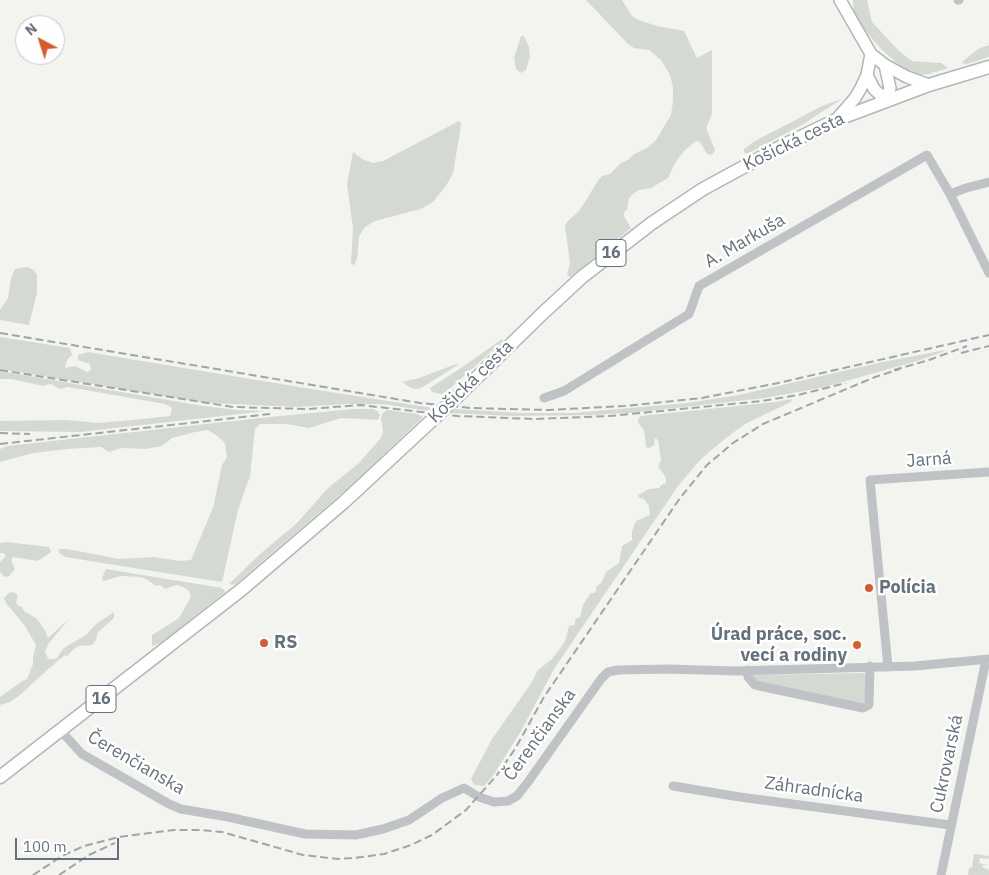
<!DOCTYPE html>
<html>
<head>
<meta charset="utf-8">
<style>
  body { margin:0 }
  #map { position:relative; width:989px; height:875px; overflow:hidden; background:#f3f4ef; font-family:"IBM Plex Sans",sans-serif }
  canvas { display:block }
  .north { position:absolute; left:15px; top:15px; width:50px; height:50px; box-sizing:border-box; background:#fff; border:1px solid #c1c7cc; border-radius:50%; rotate:320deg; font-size:14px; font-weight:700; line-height:20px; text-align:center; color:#64727f }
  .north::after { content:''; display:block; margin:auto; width:18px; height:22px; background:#d95b2a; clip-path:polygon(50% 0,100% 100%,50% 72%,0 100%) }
  .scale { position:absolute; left:15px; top:838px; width:104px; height:22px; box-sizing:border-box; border:2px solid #64727f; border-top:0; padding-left:6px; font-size:15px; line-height:18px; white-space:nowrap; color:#64727f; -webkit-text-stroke:4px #fff; paint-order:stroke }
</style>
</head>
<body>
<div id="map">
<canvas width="989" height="875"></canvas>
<div class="north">N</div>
<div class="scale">100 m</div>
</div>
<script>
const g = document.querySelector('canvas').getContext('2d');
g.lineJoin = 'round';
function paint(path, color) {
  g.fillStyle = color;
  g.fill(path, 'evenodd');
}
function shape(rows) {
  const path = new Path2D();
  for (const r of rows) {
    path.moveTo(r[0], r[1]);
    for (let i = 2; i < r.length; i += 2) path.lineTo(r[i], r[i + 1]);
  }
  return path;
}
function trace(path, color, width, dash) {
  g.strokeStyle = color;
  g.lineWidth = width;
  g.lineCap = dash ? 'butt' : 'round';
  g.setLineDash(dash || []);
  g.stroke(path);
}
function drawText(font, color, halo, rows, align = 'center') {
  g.font = font + ' "IBM Plex Sans",sans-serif';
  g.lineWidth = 5;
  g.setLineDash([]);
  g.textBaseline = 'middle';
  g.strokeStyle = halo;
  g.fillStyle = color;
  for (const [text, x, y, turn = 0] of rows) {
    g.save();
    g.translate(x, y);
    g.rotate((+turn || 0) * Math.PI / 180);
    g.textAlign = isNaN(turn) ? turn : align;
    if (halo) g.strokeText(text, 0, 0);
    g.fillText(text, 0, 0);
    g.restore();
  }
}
paint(shape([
  [586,0,622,0,632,16,639,20,657,26,684,31,697,58,712,50,712,114,706,128,715,150,712,155,707,154,700,142,696,141,685,150,675,163,668,178,651,188,639,190,634,193,629,198,627,209,624,213,624,216,631,228,570,277,567,275,570,263,565,226,567,222,580,210,599,179,602,176,610,174,621,163,628,160,634,154,647,148,656,140,671,115,673,101,673,87,670,75,661,60,649,50,634,48,628,44],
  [853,0,867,0,872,22,900,52,912,61,941,63,948,68,929,74,921,75,914,74,899,65,881,49,862,27,854,14],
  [521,36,524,36,529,47,530,57,526,70,521,73,516,69,514,58],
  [989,45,989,57,967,64,961,63,978,49],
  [842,99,800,126,747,154,744,152,744,149,755,141,824,105],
  [459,121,461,123,460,132,453,173,446,186,433,202,421,209,375,221,365,227,359,236,357,259,354,265,351,264,353,228,347,184,353,152,362,159,373,163,383,161],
  [27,267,34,270,37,275,37,293,29,325,0,320,0,310,8,298,11,278,15,269],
  [0,337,70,348,72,355,67,360,65,368,75,366,87,372,91,370,90,364,78,360,78,355,88,352,305,388,433,408,429,411,382,404,346,404,298,407,207,403,0,369],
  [502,339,503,340,503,341,445,393,442,394,432,392,430,388,464,366],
  [945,350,943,352,917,361,825,387,765,398,629,413,592,415,511,416,449,413,454,409,521,413,573,413,687,403,739,395,878,363],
  [456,364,458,365,421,388,417,389,411,388,402,382,419,378],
  [0,371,203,406,237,410,266,411,80,432,0,431,0,421,66,420,99,423,132,420,170,416,172,408,165,404,68,387,60,389,51,384,43,386,11,379,0,379],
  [792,399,791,402,745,424,722,441,700,460,678,486,554,669,521,731,493,776,484,786,474,785,471,779,492,739,532,682,538,670,552,659,561,647,565,641,569,626,575,625,575,619,580,617,583,605,590,594,596,592,596,587,601,583,606,572,619,563,622,546,632,540,632,531,636,521,650,515,649,506,644,499,639,498,638,495,649,489,660,488,660,486,666,483,666,478,658,466,661,461,658,440,655,438,654,445,649,448,646,447,644,430,639,424,638,419,641,416,775,402],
  [353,409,373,409,377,411,380,415,378,420,341,418,309,428,286,424,260,424,255,429,250,476,238,510,222,582,65,557,59,553,59,549,67,549,119,559,153,557,181,561,191,560,213,508,222,465,227,457,225,443,216,435,208,430,195,432,172,438,162,446,145,449,121,448,109,452,101,447,68,449,33,453,0,462,0,449,7,446,260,418],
  [387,410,417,414,423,417,354,483,273,552,238,582,233,585,229,584,259,555,297,523,328,488,359,463,380,439,383,432,381,418,382,414],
  [7,542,49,547,51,552,38,561,13,557,11,560,15,569,9,576,4,577,0,571,0,562,5,557,5,554,0,553,0,543],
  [106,569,222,588,225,591,224,593,161,643,152,646,152,635,179,618,191,597,189,591,183,587,176,585,165,589,160,585,156,586,146,579,140,577,121,576,103,581,102,578],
  [10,592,16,593,18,597,16,602,17,605,22,607,24,611,36,618,45,630,48,638,70,618,49,643,45,651,48,659,56,659,64,648,86,635,96,624,114,612,114,618,98,632,96,640,92,645,78,646,74,649,67,656,65,655,46,671,20,695,10,702,0,705,0,697,21,682,27,679,33,664,33,657,36,645,25,626,6,603,4,598],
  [867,673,867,697,863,703,857,705,757,682,751,675],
  [974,854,989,856,989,859,980,858,979,863,988,865,983,865,982,867,989,870,989,875,968,875,969,868,972,867]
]), '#d4dad1');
const secondary = shape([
  [840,0,871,54,885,65,907,77,929,85],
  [867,75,874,89,886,100,890,88,885,65],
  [836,120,855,98,861,88,867,75,871,54]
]);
const primary = shape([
  [464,390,542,314,582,277,652,223,703,189,782,146,836,120,929,85,989,67],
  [0,777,241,590,344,502,430,422]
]);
trace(secondary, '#b2b6ba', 14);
trace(primary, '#b2b6b9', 15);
trace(shape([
  [958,0,959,0],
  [950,194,966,188,989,182],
  [544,398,564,391,689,314,699,286,927,155,950,194,989,273],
  [888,667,870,480,989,472],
  [748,670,748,677,755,685,863,708,869,705,870,666],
  [61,731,82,754,169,804,181,809,228,817,305,834,356,835,383,829,409,820,442,798,464,788,479,797,494,802,508,801,517,796,528,782,601,679,608,672,618,670,667,669,735,671,915,666,989,659],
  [673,786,740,797,950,825],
  [941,875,986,660]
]), '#bfc3c6', 9);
trace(secondary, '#fff', 11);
trace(primary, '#fff', 12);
trace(shape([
  [0,333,420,403,471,408,548,410,625,406,702,398,778,383,989,335],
  [961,353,989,346],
  [0,370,233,407,308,409,360,405,457,416,534,419,610,416,762,401,798,395,846,383],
  [894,370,929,360,967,346],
  [0,433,30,434],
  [0,444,270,414],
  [33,875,62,856,84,846,119,837,174,830,201,830,222,832,303,855,338,859,354,858,384,854,411,845,432,835,466,810,497,775,515,749,544,697,680,498,707,465,733,443,763,424,875,377,900,369],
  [59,875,89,855,115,843]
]), '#a0a5aa', 2, [8, 4]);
const primaryBridge = shape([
  [430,422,464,390]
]);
trace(primaryBridge, '#b2b6b9', 15, []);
trace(primaryBridge, '#fff', 12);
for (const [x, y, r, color] of [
  [869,588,5,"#d95b2a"],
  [264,643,5,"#d95b2a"],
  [857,645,5,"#d95b2a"]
]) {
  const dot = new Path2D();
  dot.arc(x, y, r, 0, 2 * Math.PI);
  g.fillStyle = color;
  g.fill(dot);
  trace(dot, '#fff', 2);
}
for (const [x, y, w] of [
  [611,253,30],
  [101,699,30]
]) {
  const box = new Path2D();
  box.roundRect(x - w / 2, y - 13.5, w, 27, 4);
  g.fillStyle = '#fff';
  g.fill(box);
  trace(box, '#64727f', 1);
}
drawText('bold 16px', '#64727f', null, [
  ["16",611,253],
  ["16",101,699]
]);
drawText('18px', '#64727f', '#fff', [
  ["Košická cesta",794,142,-26],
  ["A. Markuša",745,241,-30],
  ["Košická cesta",471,382,-44],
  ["Jarná",929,460,-4],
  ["Čerenčianska",540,735,-54],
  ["Čerenčianska",136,763,30],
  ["Cukrovarská",947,764,-78],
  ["Záhradnícka",814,790,8]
]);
drawText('bold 18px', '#64727f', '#fff', [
  ["Polícia",879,588],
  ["Úrad práce, soc.",847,635,"right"],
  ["vecí a rodiny",847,656,"right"],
  ["RS",274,643]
], 'left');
</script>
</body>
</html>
